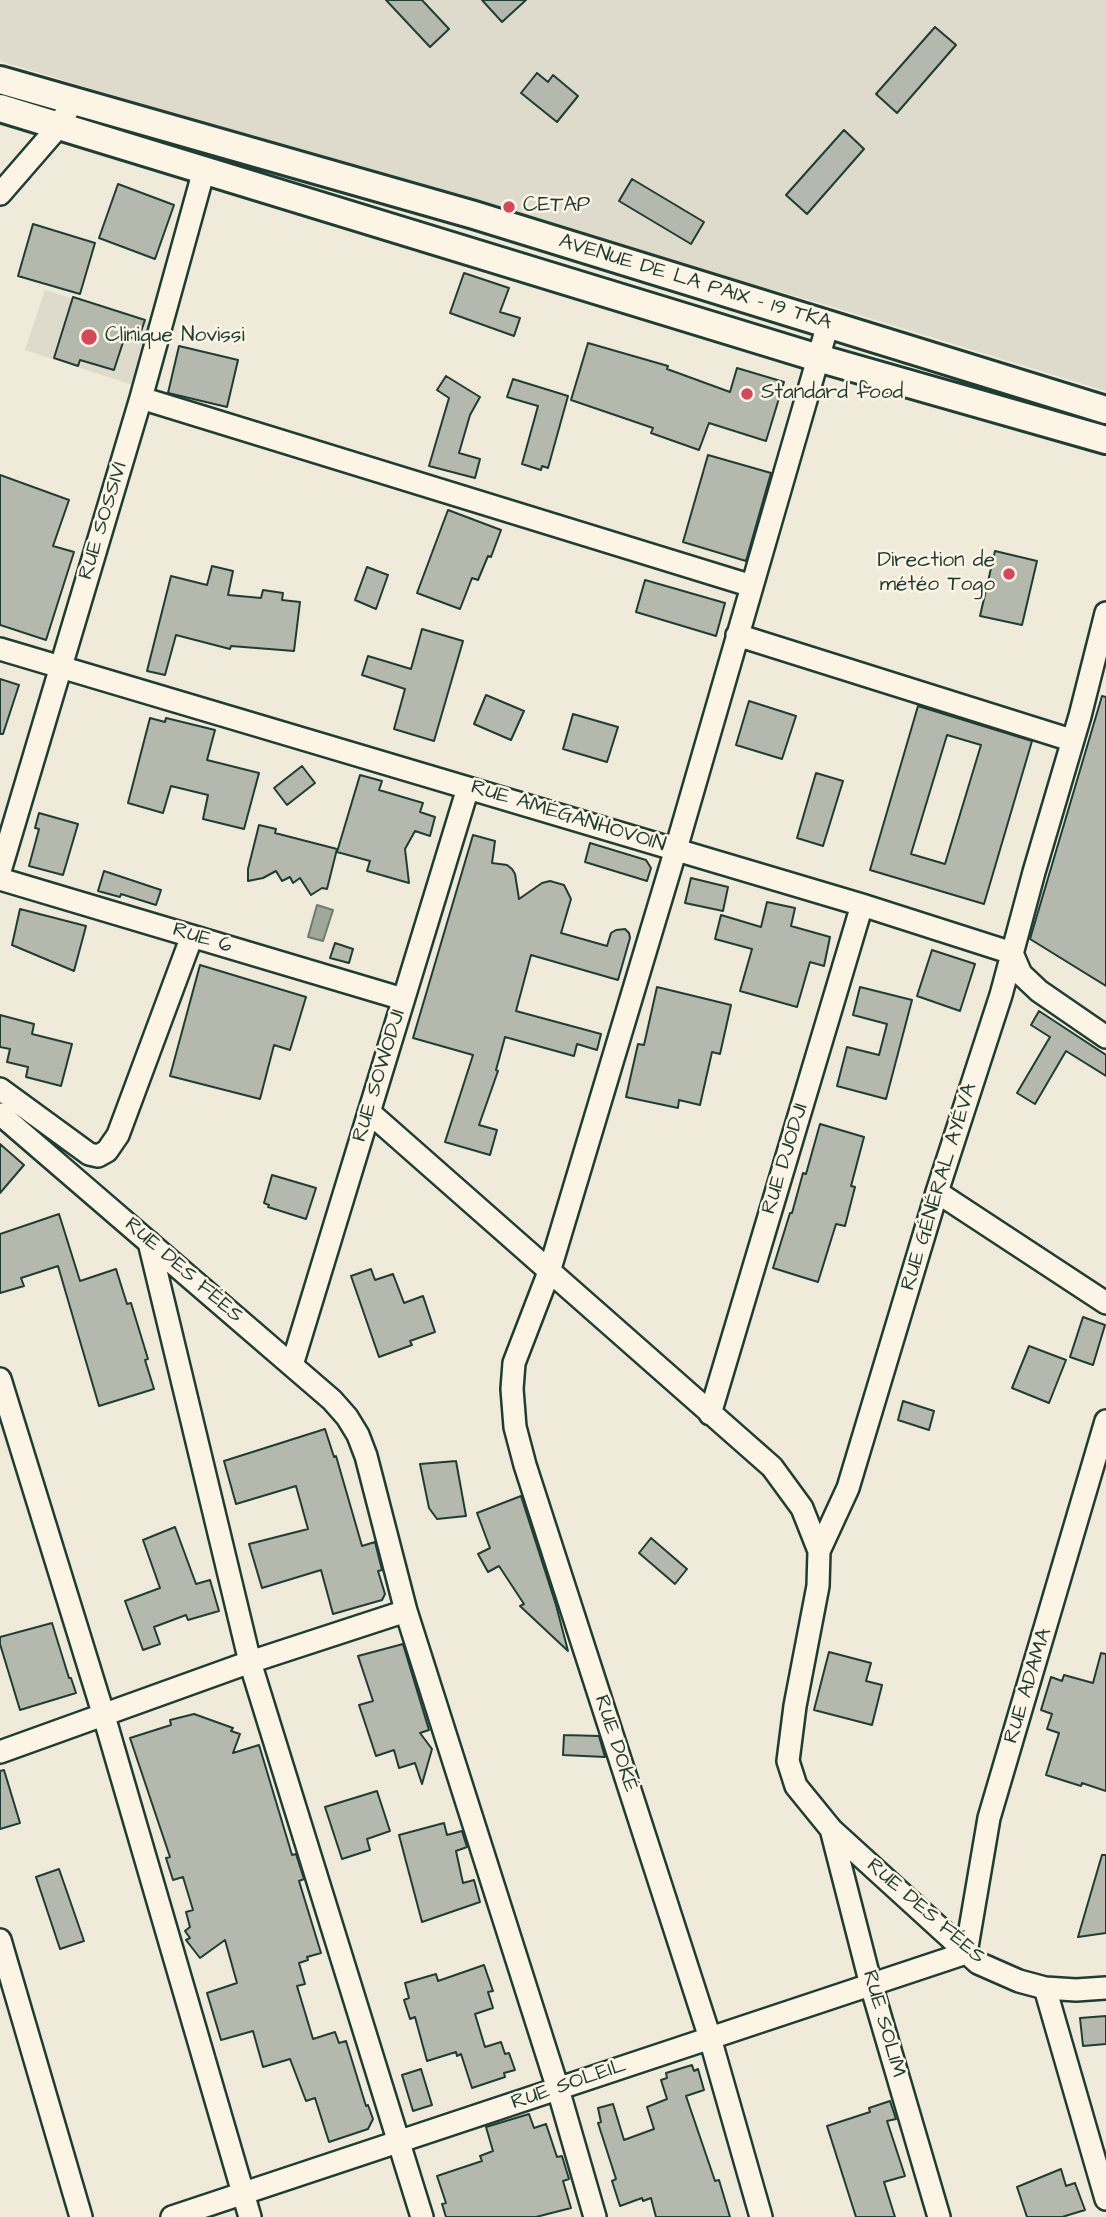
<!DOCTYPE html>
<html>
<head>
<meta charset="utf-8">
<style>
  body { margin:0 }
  canvas { display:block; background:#efeada }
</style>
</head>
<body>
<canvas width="1106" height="2217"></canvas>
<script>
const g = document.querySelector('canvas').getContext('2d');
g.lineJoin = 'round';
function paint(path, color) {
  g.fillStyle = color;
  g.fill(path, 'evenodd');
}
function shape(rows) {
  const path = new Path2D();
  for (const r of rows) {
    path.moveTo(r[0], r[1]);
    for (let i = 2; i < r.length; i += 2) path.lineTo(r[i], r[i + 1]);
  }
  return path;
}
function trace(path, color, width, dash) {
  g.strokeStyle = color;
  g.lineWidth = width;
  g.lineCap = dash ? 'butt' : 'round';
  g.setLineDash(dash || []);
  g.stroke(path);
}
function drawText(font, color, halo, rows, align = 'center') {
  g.font = font + ' "Architects Daughter",sans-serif';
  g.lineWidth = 5;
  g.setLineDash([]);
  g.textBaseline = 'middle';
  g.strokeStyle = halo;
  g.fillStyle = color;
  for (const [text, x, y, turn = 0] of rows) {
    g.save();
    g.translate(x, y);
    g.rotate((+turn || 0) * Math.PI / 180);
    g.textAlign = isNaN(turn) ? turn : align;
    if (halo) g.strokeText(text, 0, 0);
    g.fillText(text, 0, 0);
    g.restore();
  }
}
paint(shape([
  [0,0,1106,0,1106,391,830,306,497,211,0,61],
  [45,290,152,324,133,385,25,350]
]), '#dedbcc');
const water = shape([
  [317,905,333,910,323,941,308,937,317,905]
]);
paint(water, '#9fa89a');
trace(water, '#6c7d71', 2);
const building = shape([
  [386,0,422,0,449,29,430,47,386,0],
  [482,0,526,0,502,22,482,0],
  [935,27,956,45,897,113,876,94,935,27],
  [537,73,548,82,553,75,578,96,557,122,521,93,537,73],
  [844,130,864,149,807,214,786,195,844,130],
  [632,179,704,222,691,244,619,201,632,179],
  [118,184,174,205,155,259,99,238,118,184],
  [33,224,95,243,80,294,18,276,33,224],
  [464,273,509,288,500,312,520,318,514,336,450,313,464,273],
  [73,297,145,320,138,340,125,336,114,370,80,360,78,366,54,358,73,297],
  [588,343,668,366,667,369,730,392,737,368,784,382,766,441,709,423,699,450,651,433,653,428,571,400,588,343],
  [179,346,238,360,227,407,168,393,179,346],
  [446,376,480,397,470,415,459,453,480,459,475,478,429,466,449,398,437,390,446,376],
  [513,379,568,396,548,468,542,466,541,470,522,464,538,406,507,397,513,379],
  [708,455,771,473,746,561,683,542,708,455],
  [0,475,69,500,53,546,74,552,46,640,0,625,0,475],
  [448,510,501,530,491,557,488,556,478,580,472,578,460,609,417,593,448,510],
  [995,551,1037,561,1022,625,980,616,995,551],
  [212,566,233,571,228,595,261,598,263,590,283,593,282,600,300,602,294,651,231,646,230,649,176,635,165,675,147,671,171,576,207,585,212,566],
  [367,567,388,575,376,609,355,600,367,567],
  [645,580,725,603,716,636,636,612,645,580],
  [422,629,463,641,434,741,394,729,405,689,362,675,368,656,411,669,422,629],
  [0,679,19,685,3,734,0,734,0,679],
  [486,695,524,711,511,740,474,724,486,695],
  [1102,696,1106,697,1106,986,1030,939,1102,696],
  [749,701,796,716,782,759,736,745,749,701],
  [918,706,1032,741,984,904,870,870,918,706],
  [947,735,981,745,945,864,911,854,947,735],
  [573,714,618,727,607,762,563,749,573,714],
  [150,718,165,722,166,718,215,730,207,760,259,773,244,829,203,819,208,795,171,786,163,813,128,803,150,718],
  [302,766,315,783,287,805,274,788,302,766],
  [816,773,843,781,823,846,797,838,816,773],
  [360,775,382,781,379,790,423,803,420,812,435,817,430,836,415,831,405,849,409,883,367,871,370,861,337,852,360,775],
  [39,813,78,824,63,875,29,866,39,829,35,828,39,813],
  [259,825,276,829,275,833,337,849,327,889,322,888,311,895,300,878,293,883,290,877,282,881,276,871,263,878,248,881,248,869,259,825],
  [473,835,495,841,492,863,507,865,512,869,515,874,519,899,542,883,550,881,564,885,571,899,561,933,607,946,611,933,616,930,625,929,629,933,630,938,618,980,531,955,516,1011,601,1034,597,1050,577,1044,574,1056,505,1037,496,1070,498,1071,479,1125,497,1130,490,1155,445,1142,473,1055,413,1038,473,835],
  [590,843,646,860,651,868,647,881,585,862,590,843],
  [104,871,161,890,156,905,121,894,120,897,98,891,104,871],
  [691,878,728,887,723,911,685,903,691,878],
  [767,902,795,908,791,926,830,937,824,966,810,962,797,1007,740,991,752,949,715,939,721,915,761,927,767,902],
  [20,909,86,926,74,971,12,945,20,909],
  [335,943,353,949,349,963,330,958,335,943],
  [932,950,975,964,960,1011,917,996,932,950],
  [200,965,306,997,290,1050,274,1045,260,1099,170,1076,200,965],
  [657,987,731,1005,720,1054,712,1052,700,1105,679,1100,678,1108,626,1097,638,1044,644,1045,657,987],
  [860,987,912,1000,886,1099,837,1086,847,1047,879,1055,887,1024,853,1015,860,987],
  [1039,1011,1106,1055,1106,1076,1066,1051,1035,1104,1017,1093,1050,1037,1031,1025,1039,1011],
  [0,1015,34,1024,32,1034,72,1044,61,1086,26,1077,28,1067,7,1062,10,1049,0,1047,0,1015],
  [820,1124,864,1137,851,1186,855,1187,845,1226,836,1224,818,1282,773,1268,790,1213,792,1213,803,1173,806,1174,820,1124],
  [0,1144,24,1165,0,1193,0,1144],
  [272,1175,316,1188,306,1219,268,1207,269,1205,264,1203,272,1175],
  [59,1214,80,1281,116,1269,127,1304,131,1303,148,1359,145,1360,154,1389,99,1406,58,1266,21,1278,24,1286,0,1293,0,1234,59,1214],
  [371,1269,375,1280,393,1274,404,1303,423,1296,435,1332,410,1341,412,1345,379,1357,351,1276,371,1269],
  [1083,1317,1105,1325,1093,1365,1070,1357,1083,1317],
  [1029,1346,1066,1360,1049,1403,1012,1388,1029,1346],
  [903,1401,934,1411,929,1430,898,1420,903,1401],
  [325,1429,334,1457,336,1456,362,1546,375,1542,382,1570,378,1571,385,1594,382,1600,333,1614,321,1570,262,1588,249,1544,308,1529,296,1486,236,1504,224,1461,325,1429],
  [456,1461,466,1516,437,1519,429,1508,420,1464,456,1461],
  [521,1496,556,1605,568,1651,520,1606,524,1604,499,1566,488,1572,478,1554,490,1548,477,1513,521,1496],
  [175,1527,196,1584,210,1580,219,1611,188,1620,186,1615,154,1627,160,1644,143,1650,125,1601,160,1588,143,1540,175,1527],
  [651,1538,687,1569,675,1584,639,1553,651,1538],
  [52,1623,69,1678,71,1678,76,1693,20,1710,0,1644,0,1637,52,1623],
  [403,1644,429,1730,420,1733,432,1749,422,1784,415,1763,399,1768,394,1750,376,1756,359,1705,373,1701,358,1656,403,1644],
  [829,1652,871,1663,866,1681,882,1685,872,1725,814,1710,829,1652],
  [1101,1653,1106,1654,1106,1791,1082,1783,1081,1786,1046,1775,1059,1733,1047,1729,1052,1714,1041,1710,1051,1677,1062,1681,1064,1675,1093,1683,1101,1653],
  [194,1714,233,1728,231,1731,240,1734,233,1753,259,1745,292,1855,296,1854,304,1879,299,1881,321,1953,307,1957,308,1960,299,1963,305,1984,297,1986,313,2039,335,2032,339,2043,346,2041,366,2106,368,2105,373,2119,368,2129,329,2142,315,2098,306,2101,290,2059,263,2067,253,2031,221,2040,207,1993,237,1983,225,1940,200,1958,186,1940,190,1938,185,1931,190,1927,186,1912,193,1910,183,1877,173,1880,166,1858,170,1857,130,1738,171,1725,170,1720,194,1714],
  [564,1735,599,1736,605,1757,563,1755,564,1735],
  [4,1770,20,1823,0,1829,0,1771,4,1770],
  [377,1791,390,1831,367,1839,370,1850,342,1859,325,1807,377,1791],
  [444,1823,447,1835,462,1831,467,1847,456,1851,463,1883,474,1880,480,1902,422,1922,399,1835,444,1823],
  [1102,1855,1106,1855,1106,1933,1078,1937,1102,1855],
  [59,1869,84,1941,60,1949,36,1877,59,1869],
  [484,1965,493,1991,488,1992,493,2008,475,2014,485,2047,501,2042,505,2054,509,2053,515,2070,504,2073,505,2077,472,2088,461,2054,457,2056,456,2052,427,2061,415,2017,410,2019,404,2000,409,1998,405,1983,436,1974,438,1981,484,1965],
  [1106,2016,1106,2044,1083,2046,1080,2018,1106,2016],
  [692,2065,694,2071,698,2069,704,2090,686,2096,715,2181,719,2180,730,2217,656,2217,651,2198,643,2201,642,2198,620,2206,612,2181,616,2179,598,2123,601,2122,598,2108,613,2104,624,2140,654,2129,647,2107,667,2099,661,2080,667,2078,666,2073,692,2065],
  [421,2069,432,2105,413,2111,402,2075,421,2069],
  [890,2101,896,2119,887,2121,905,2176,884,2182,895,2217,856,2217,827,2126,870,2112,869,2108,890,2101],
  [529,2114,534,2128,546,2124,557,2157,562,2156,569,2179,563,2181,571,2208,536,2217,446,2217,442,2204,446,2203,437,2176,482,2161,480,2156,493,2151,486,2127,529,2114],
  [1061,2169,1066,2186,1075,2183,1085,2210,1062,2217,1027,2217,1017,2187,1061,2169]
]);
paint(building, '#b5b9ad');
trace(building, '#1f3d34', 2);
const minor = shape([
  [0,194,59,126,73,100],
  [141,398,752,586],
  [1106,613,1080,716,1034,872,1001,995,937,1192,848,1488,819,1551,818,1586,795,1706,788,1761,796,1786,831,1829,978,1963,1019,1981,1045,1988,1076,1990,1106,1988],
  [737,635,1071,740],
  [0,649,862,905,1012,953,1021,974,1039,991,1106,1037],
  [0,871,141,398,204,170],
  [0,879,403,999],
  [0,1089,89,1154,98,1156,107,1151,118,1135,192,936],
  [369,1112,772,1467,802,1508,819,1551],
  [0,1114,332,1400,347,1417,358,1435,366,1456,406,1611,558,2089,595,2217],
  [937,1192,1106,1303],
  [149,1242,250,1662,422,2217],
  [292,1365,468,788],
  [0,1379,104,1716,250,2217],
  [710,1414,862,905],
  [0,1752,250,1662,406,1611],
  [831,1829,871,1985,939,2217],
  [0,1940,81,2217],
  [966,1953,989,1818,1106,1421],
  [1045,1988,1106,2199],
  [172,2217,966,1953],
  [761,2217,710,2038,525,1465,515,1427,512,1389,514,1363,549,1272,676,849,828,324]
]);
const major = shape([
  [0,80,474,215,1106,410],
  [0,108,818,358,1106,440]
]);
trace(minor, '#1f3d34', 26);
trace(major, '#1f3d34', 32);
trace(minor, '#fcf5e5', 21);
trace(major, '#fcf5e5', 26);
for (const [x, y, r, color] of [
  [509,207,7,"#d1495b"],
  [89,337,9,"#d1495b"],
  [747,394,7,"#d1495b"],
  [1009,574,7,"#d1495b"]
]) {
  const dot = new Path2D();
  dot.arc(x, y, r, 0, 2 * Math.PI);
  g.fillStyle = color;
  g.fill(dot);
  trace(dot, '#fcf5e5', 2.5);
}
drawText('21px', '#1f3d34', '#fcf5e5', [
  ["CETAP",523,207],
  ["Clinique Novissi",105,337],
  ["Standard food",761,394],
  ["Direction de",995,562,"right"],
  ["météo Togo",995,586,"right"]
], 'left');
drawText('21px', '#1f3d34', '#fcf5e5', [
  ["AVENUE DE LA PAIX - 19 TKA",695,283,17],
  ["RUE SOSSIVI",104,521,-73],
  ["RUE AMÉGANHOVOIN",568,817,17],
  ["RUE 6",202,939,17],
  ["RUE SOWODJI",380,1076,-73],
  ["RUE DJODJI",786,1159,-73],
  ["RUE GÉNÉRAL AYÉVA",940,1187,-73],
  ["RUE DES FÉES",183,1271,41],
  ["RUE ADAMA",1029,1686,-73],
  ["RUE DOKÉ",615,1744,72],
  ["RUE DES FÉES",925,1912,41],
  ["RUE SOLIM",883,2024,74],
  ["RUE SOLEIL",569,2085,-19]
]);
</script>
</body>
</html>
